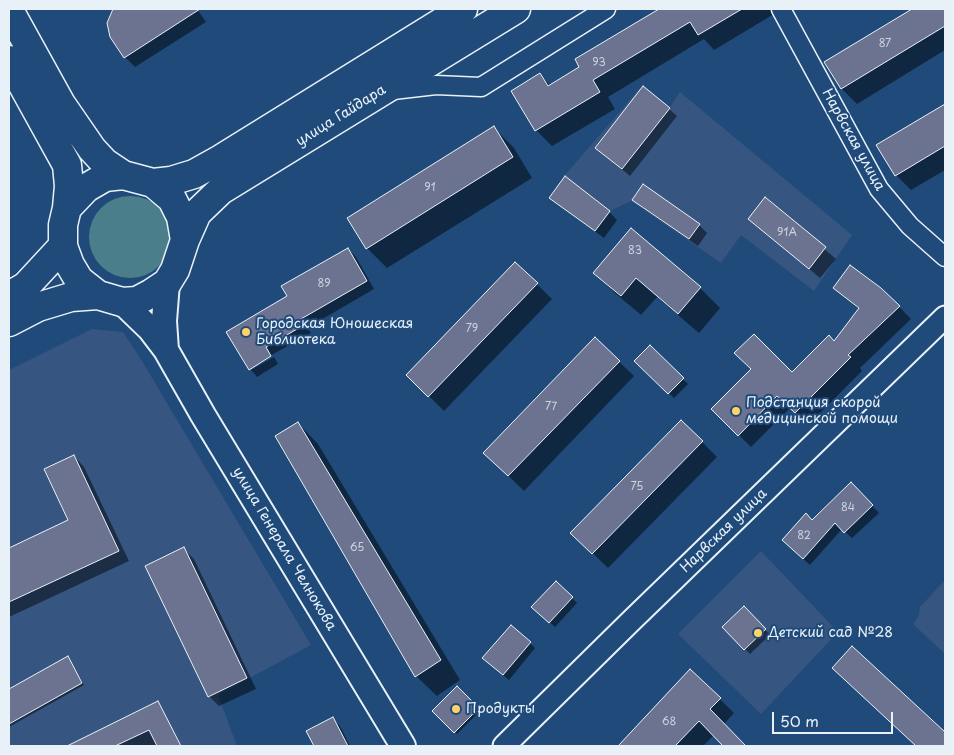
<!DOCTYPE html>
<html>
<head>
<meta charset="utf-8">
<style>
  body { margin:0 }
  #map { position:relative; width:954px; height:755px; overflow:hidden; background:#1f4a7a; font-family:"Playpen Sans",sans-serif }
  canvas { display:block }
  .frame { position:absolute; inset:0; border:10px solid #e8f1f8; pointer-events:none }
  .scale { position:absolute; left:772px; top:712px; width:121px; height:22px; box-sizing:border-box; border:2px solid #e8f1f8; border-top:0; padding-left:6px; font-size:15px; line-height:18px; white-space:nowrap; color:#e8f1f8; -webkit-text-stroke:4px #1f4a7a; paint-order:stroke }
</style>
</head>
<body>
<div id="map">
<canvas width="954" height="755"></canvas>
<div class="frame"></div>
<div class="scale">50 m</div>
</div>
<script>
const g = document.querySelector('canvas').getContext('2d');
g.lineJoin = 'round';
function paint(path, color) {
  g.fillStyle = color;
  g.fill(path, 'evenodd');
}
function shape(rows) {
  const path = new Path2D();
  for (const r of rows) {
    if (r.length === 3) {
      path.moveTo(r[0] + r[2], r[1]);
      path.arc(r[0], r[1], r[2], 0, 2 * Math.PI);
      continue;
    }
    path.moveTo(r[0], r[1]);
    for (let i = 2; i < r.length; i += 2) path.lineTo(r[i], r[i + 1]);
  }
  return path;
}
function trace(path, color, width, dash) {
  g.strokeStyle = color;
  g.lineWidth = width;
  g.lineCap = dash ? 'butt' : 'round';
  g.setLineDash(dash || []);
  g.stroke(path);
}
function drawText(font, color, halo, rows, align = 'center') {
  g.font = font + ' "Playpen Sans",sans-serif';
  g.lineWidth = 4;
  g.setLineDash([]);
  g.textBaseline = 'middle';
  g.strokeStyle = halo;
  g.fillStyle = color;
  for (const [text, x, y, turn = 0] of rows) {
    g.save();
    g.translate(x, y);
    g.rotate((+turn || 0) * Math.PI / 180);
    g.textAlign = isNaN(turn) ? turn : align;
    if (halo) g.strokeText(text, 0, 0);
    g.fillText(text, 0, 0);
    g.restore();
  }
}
paint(shape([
  [643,85,670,107,680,92,852,235,814,291,741,235,721,263,631,201,612,210,595,232,549,198,565,175],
  [92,329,123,332,139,356,311,645,218,695,237,746,9,746,9,370],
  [761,551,838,632,761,714,678,634],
  [945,580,945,654,913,624,919,616,920,607]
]), '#365681');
paint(shape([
  [130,237,41]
]), '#4b7e8b');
paint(shape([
  [114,9,197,9,206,22,135,67,125,57,108,23],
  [661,9,683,9,686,11,689,9,771,9,774,14,714,50,704,39,608,97,615,109,552,146,536,130,513,91,540,75,551,86,581,68,576,60],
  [914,9,945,9,945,50,857,104,842,89,826,62],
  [945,105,945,170,911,190,896,175,878,145],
  [669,109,677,116,630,176,596,148],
  [494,128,514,148,532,178,387,268,367,248],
  [551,198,609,212,617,220,604,238,559,205],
  [634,199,699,225,707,233,698,246,641,207],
  [765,199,836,259,820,278,750,219],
  [631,230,700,288,720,308,699,333,657,297,641,315,615,293,595,273],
  [348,249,356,257,374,289,307,328,311,333,250,367,250,369,228,332,289,297],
  [515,263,552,299,444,411,408,375],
  [835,288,881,288,911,319,860,368,862,371,808,425,791,407,751,447,713,409,792,374,834,343,860,310],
  [595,339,634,376,524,491,485,453],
  [650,347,688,384,674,398,636,361],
  [274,357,278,364,257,377,251,370],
  [681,421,717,457,608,568,572,533],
  [298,423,318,444,460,680,437,696,416,676],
  [74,456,84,467,129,561,9,617,9,549,70,521],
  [851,484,879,513,852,538,842,529,810,565,790,547,812,521],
  [184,549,194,559,256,689,219,706,209,696],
  [556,582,577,603,555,627,533,607],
  [744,607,770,635,750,654,723,627],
  [530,643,535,648,509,680,489,663],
  [68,657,84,685,9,727,9,690],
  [691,671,734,713,724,724,745,746,724,746,714,735,703,746,620,746],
  [457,688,480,711,457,734,434,711],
  [158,703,181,746,70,746],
  [332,718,340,726,350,746,315,746,307,731]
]), '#0007');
const building = shape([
  [113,9,200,9,124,58,110,37,107,23,113,9],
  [659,9,742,9,698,35,690,22,593,80,600,92,535,131,511,91,540,73,548,86,579,67,575,59,659,9],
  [912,9,945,9,945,26,841,89,824,62,912,9],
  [643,86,670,108,622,169,595,148,643,86],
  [945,104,945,146,895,176,876,145,945,104],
  [494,126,513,157,366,249,347,218,494,126],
  [565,176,610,211,595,231,549,198,565,176],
  [643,184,700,224,689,239,632,200,643,184],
  [765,197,826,247,809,269,748,219,765,197],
  [631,228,701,287,678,314,636,278,621,296,593,273,631,228],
  [348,248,367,281,301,319,304,325,266,347,271,356,249,370,226,332,287,296,281,286,348,248],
  [515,262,538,283,428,397,406,375,515,262],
  [850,265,881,288,900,306,848,355,851,357,795,413,777,396,738,436,711,409,751,369,734,353,754,334,792,372,829,335,834,341,859,308,833,288,850,265],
  [595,337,620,361,508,476,483,453,595,337],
  [650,345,684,378,668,394,634,361,650,345],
  [681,420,703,441,592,554,570,533,681,420],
  [298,422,441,660,415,677,275,436,298,422],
  [74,455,119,551,9,602,9,548,68,520,44,469,74,455],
  [851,482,873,505,844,533,835,523,803,559,782,540,806,513,812,520,851,482],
  [184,547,247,678,208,697,145,566,184,547],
  [556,581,573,597,549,623,531,607,556,581],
  [744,606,766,629,744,650,722,627,744,606],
  [511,625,531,642,503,675,482,658,511,625],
  [852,646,945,732,945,746,916,746,832,668,852,646],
  [68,656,82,683,9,724,9,689,68,656],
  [690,669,721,698,710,709,746,746,723,746,699,721,675,746,618,746,690,669],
  [457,686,479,708,454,733,432,711,457,686],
  [158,701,181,746,157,746,149,730,115,746,67,746,158,701],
  [333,717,348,746,314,746,306,731,333,717]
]);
paint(building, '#6c7390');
trace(building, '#e8f1f8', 1);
const minor = shape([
  [781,9,879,189,910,226,945,257],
  [393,90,436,85,481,87,606,9]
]);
const tertiary = shape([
  [504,746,631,621,945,317]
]);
const secondary = shape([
  [122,302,150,329,166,350,203,415,403,746],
  [166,350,164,321,167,283]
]);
const primary = shape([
  [9,10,61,104,92,149,105,163,123,175],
  [9,60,67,165,69,186,67,208,63,225,63,246,70,265,79,280,98,295],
  [153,183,172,199,181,217,185,240],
  [67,208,86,188,105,177,123,175,153,183,171,181,194,174,221,159,463,9],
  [9,296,26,286,63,246],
  [9,322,38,307,71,297,98,295,122,302,137,301,152,293,167,283,175,270,185,240,197,213,221,190,516,9]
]);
trace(minor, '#e8f1f8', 21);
trace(tertiary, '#e8f1f8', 25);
trace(secondary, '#e8f1f8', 28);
trace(primary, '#e8f1f8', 31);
trace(minor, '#1f4a7a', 18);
trace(tertiary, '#1f4a7a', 21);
trace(secondary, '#1f4a7a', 24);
trace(primary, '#1f4a7a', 28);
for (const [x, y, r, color] of [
  [246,332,5,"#ffd166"],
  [736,411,5,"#ffd166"],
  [758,633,5,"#ffd166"],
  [456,709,5,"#ffd166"]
]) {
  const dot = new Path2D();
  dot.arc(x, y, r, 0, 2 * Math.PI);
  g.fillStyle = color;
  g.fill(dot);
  trace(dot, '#1f4a7a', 2);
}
drawText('11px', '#c9d2de', null, [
  ["87",885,44],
  ["93",599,63],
  ["91",430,188],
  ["91А",787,233],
  ["83",635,251],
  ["89",324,284],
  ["79",472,329],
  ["77",551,407],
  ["75",637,487],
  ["84",848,508],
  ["82",804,536],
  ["65",357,548],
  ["68",669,722]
]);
drawText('14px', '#e8f1f8', '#1f4a7a', [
  ["улица Гайдара",341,116,-32],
  ["Нарвская улица",853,140,61],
  ["Нарвская улица",724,531,-44],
  ["улица Генерала Челнокова",284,549,59]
]);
drawText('14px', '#e8f1f8', '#1f4a7a', [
  ["Городская Юношеская",256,324],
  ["Библиотека",256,340],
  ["Подстанция скорой",746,403],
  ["медицинской помощи",746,419],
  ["Детский сад №28",768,633],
  ["Продукты",466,709]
], 'left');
</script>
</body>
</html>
